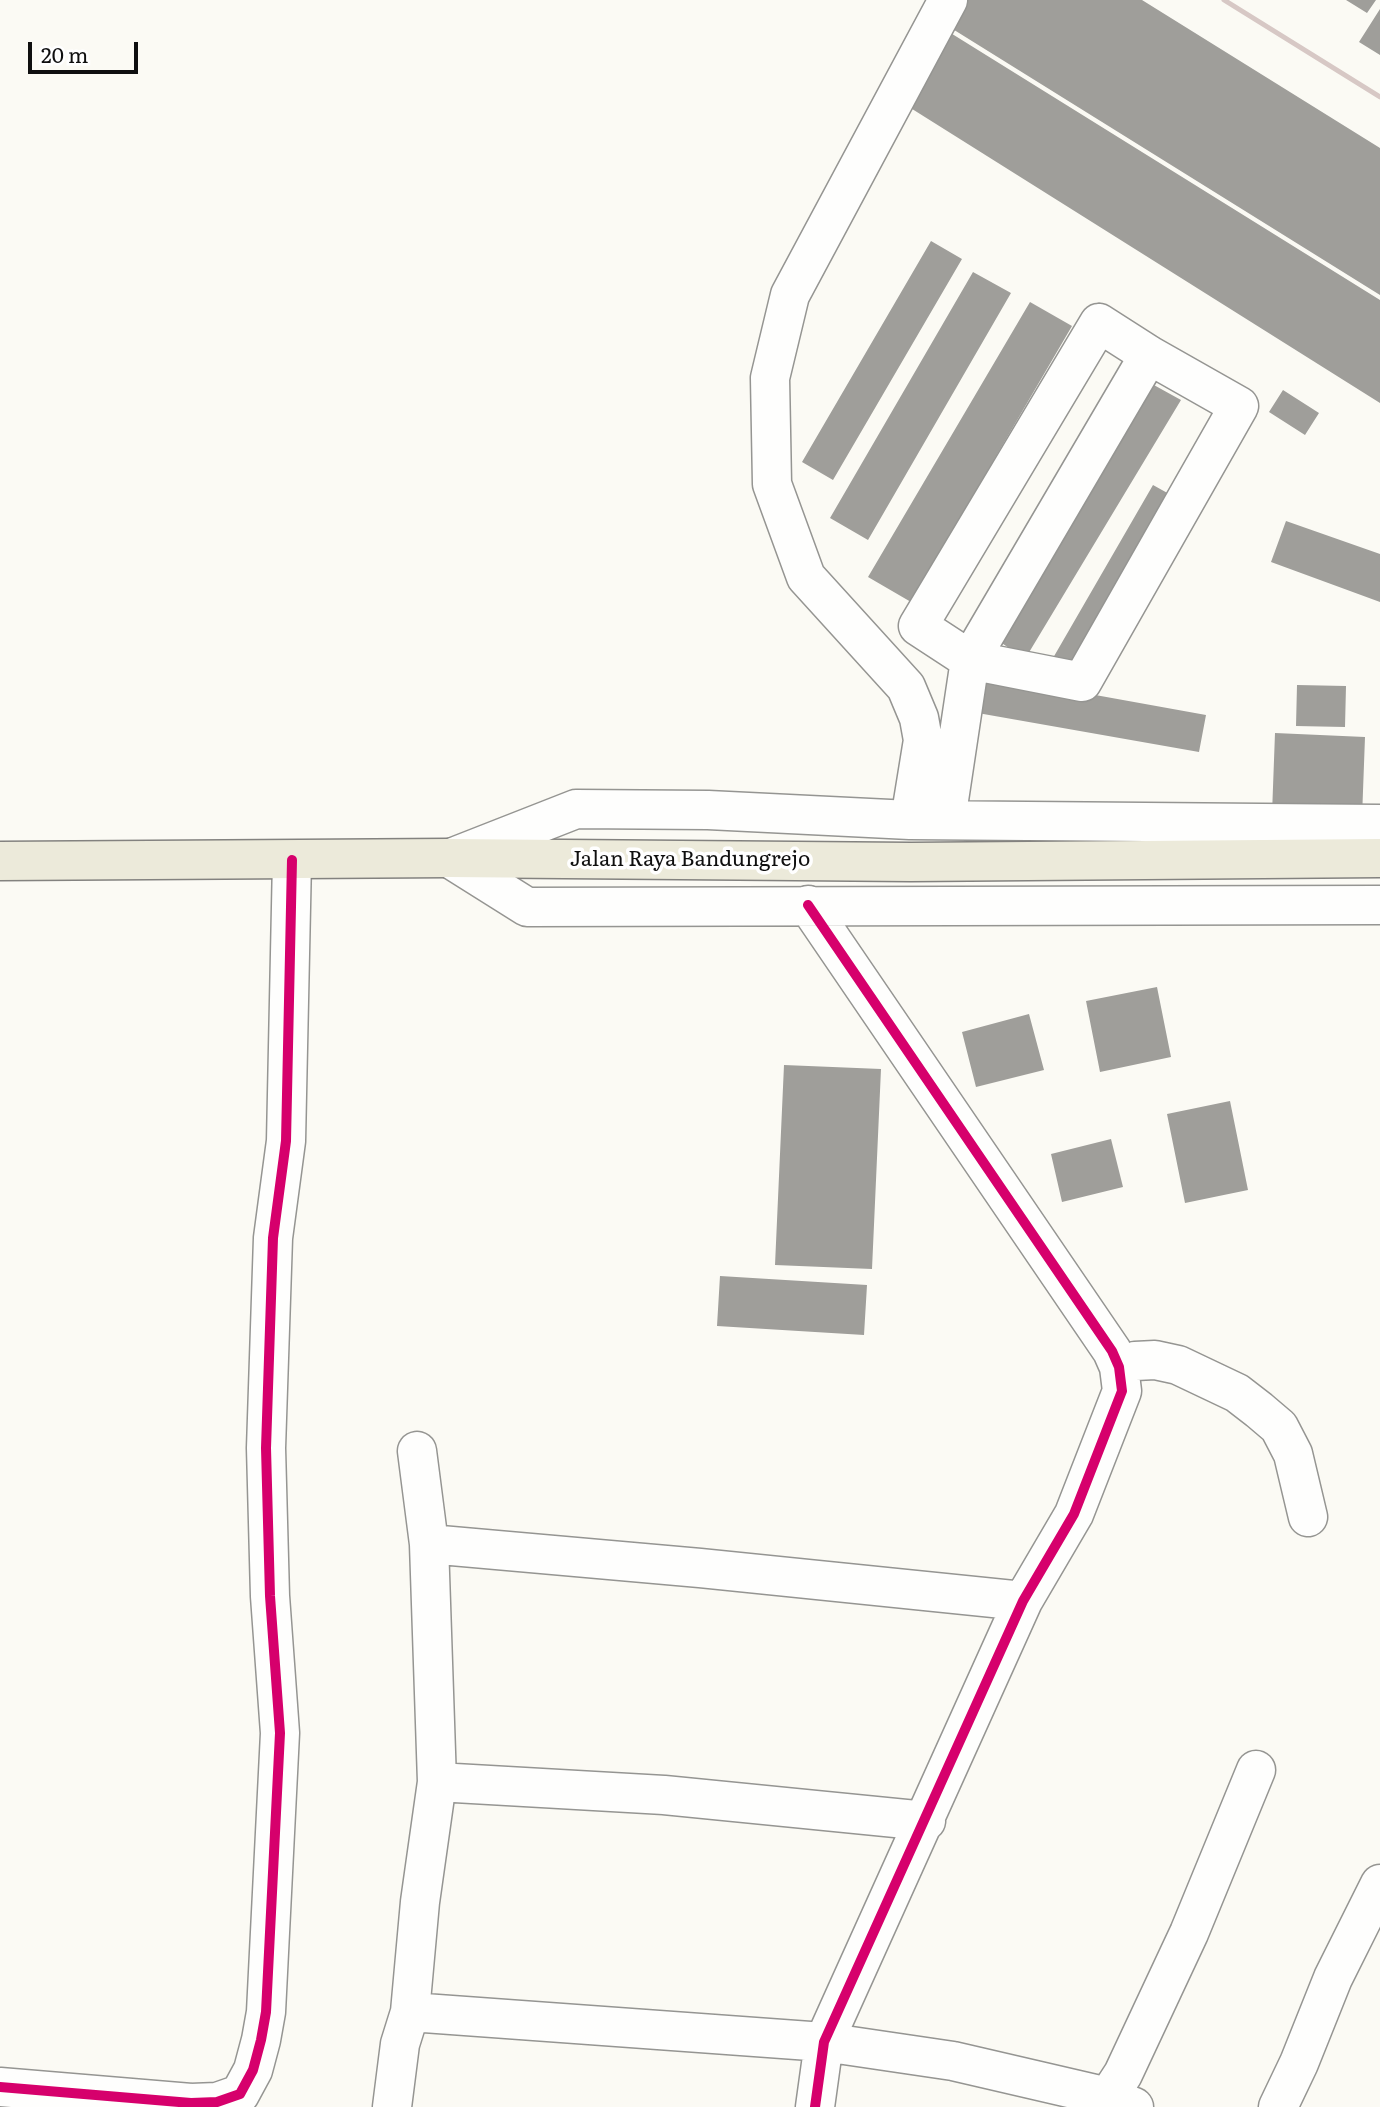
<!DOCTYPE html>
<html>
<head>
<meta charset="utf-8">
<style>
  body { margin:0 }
  #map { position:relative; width:1380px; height:2107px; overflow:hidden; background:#fbfaf4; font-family:Literata,serif }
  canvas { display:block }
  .scale { position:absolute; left:28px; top:42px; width:110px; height:32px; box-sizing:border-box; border:4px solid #0f0f0f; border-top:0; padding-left:9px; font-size:21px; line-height:24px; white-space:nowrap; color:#0f0f0f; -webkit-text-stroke:5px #fff; paint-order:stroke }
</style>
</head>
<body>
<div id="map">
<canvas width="1380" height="2107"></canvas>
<div class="scale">20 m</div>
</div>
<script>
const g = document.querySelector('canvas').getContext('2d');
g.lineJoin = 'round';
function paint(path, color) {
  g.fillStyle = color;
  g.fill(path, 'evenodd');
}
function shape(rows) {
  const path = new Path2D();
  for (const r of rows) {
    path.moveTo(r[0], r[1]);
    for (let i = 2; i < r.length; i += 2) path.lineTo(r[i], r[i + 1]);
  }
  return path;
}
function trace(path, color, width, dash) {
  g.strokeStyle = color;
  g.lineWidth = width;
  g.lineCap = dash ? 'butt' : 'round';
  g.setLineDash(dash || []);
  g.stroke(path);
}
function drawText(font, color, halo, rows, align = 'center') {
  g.font = font + ' Literata,serif';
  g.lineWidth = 7;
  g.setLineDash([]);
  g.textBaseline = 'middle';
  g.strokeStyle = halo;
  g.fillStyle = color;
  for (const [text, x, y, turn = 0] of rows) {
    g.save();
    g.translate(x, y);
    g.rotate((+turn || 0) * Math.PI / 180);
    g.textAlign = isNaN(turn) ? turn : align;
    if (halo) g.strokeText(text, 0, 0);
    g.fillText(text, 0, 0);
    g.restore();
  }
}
paint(shape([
  [968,0,1142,0,1380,148,1380,295,951,28],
  [1346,0,1376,0,1367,13],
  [1380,9,1380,55,1359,42],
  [949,32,1380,300,1380,403,901,102],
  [931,241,962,259,833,480,802,462],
  [973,272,1011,293,868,540,830,518],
  [1030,302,1072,326,911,602,868,577],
  [1143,379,1181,400,1025,659,990,635],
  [1283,390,1319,413,1305,435,1269,412],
  [1153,485,1171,495,1071,667,1053,658],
  [1286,521,1380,554,1380,602,1271,562],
  [979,674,1206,715,1199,752,972,712],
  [1297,685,1346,686,1345,727,1296,726],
  [1275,733,1365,737,1362,818,1272,814],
  [1157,987,1171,1057,1100,1072,1086,1001],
  [1029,1014,1044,1070,976,1087,962,1032],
  [784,1065,881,1069,872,1269,775,1265],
  [1230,1101,1248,1190,1185,1203,1167,1114],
  [1111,1139,1123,1187,1062,1202,1051,1154],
  [720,1276,867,1285,864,1335,717,1326]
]), '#9f9e9a');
const minor = shape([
  [1099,323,1149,355,1239,406,1082,682,970,660,918,626,1099,323],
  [910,820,923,740,919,718,906,687,806,577,772,484,770,378,790,295,948,0],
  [946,820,970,660,1149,355],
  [449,858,527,907,1380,905],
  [451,858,576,809,708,810,910,820,1380,824],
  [808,905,1112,1351,1119,1367,1122,1391,1074,1514,1023,1601,824,2042,815,2107],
  [1119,1367,1135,1361,1155,1360,1178,1365,1237,1393,1259,1410,1279,1427,1293,1454,1308,1517],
  [429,1544,700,1568,1023,1601],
  [437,1782,664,1795,926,1821],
  [410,2012,824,2042,953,2061,1108,2097,1134,2107],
  [0,2087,191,2103,217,2102,240,2094,253,2070,261,2040,266,2012,280,1733,270,1596,266,1448,273,1238,286,1141,292,860],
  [1108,2097,1123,2074,1189,1933,1256,1770],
  [392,2107,400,2044,410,2012,420,1902,437,1782,429,1544,417,1451],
  [1278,2107,1299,2063,1333,1978,1380,1884]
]);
const major = shape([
  [0,861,449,858,911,862,1380,858]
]);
trace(minor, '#959592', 41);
trace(major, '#83827f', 41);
trace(minor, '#fefefd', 38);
trace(major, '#eceada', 38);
trace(shape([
  [1224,0,1380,97]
]), '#d7c8c5', 5);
trace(shape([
  [808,905,1112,1351,1119,1367,1122,1391,1074,1514,1023,1601,824,2042,815,2107],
  [0,2087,191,2103,217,2102,240,2094,253,2070,261,2040,266,2012,280,1733,270,1596,266,1448,273,1238,286,1141,292,860]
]), '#d6006c', 10);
drawText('21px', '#0f0f0f', '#fff', [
  ["Jalan Raya Bandungrejo",690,860]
]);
</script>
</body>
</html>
